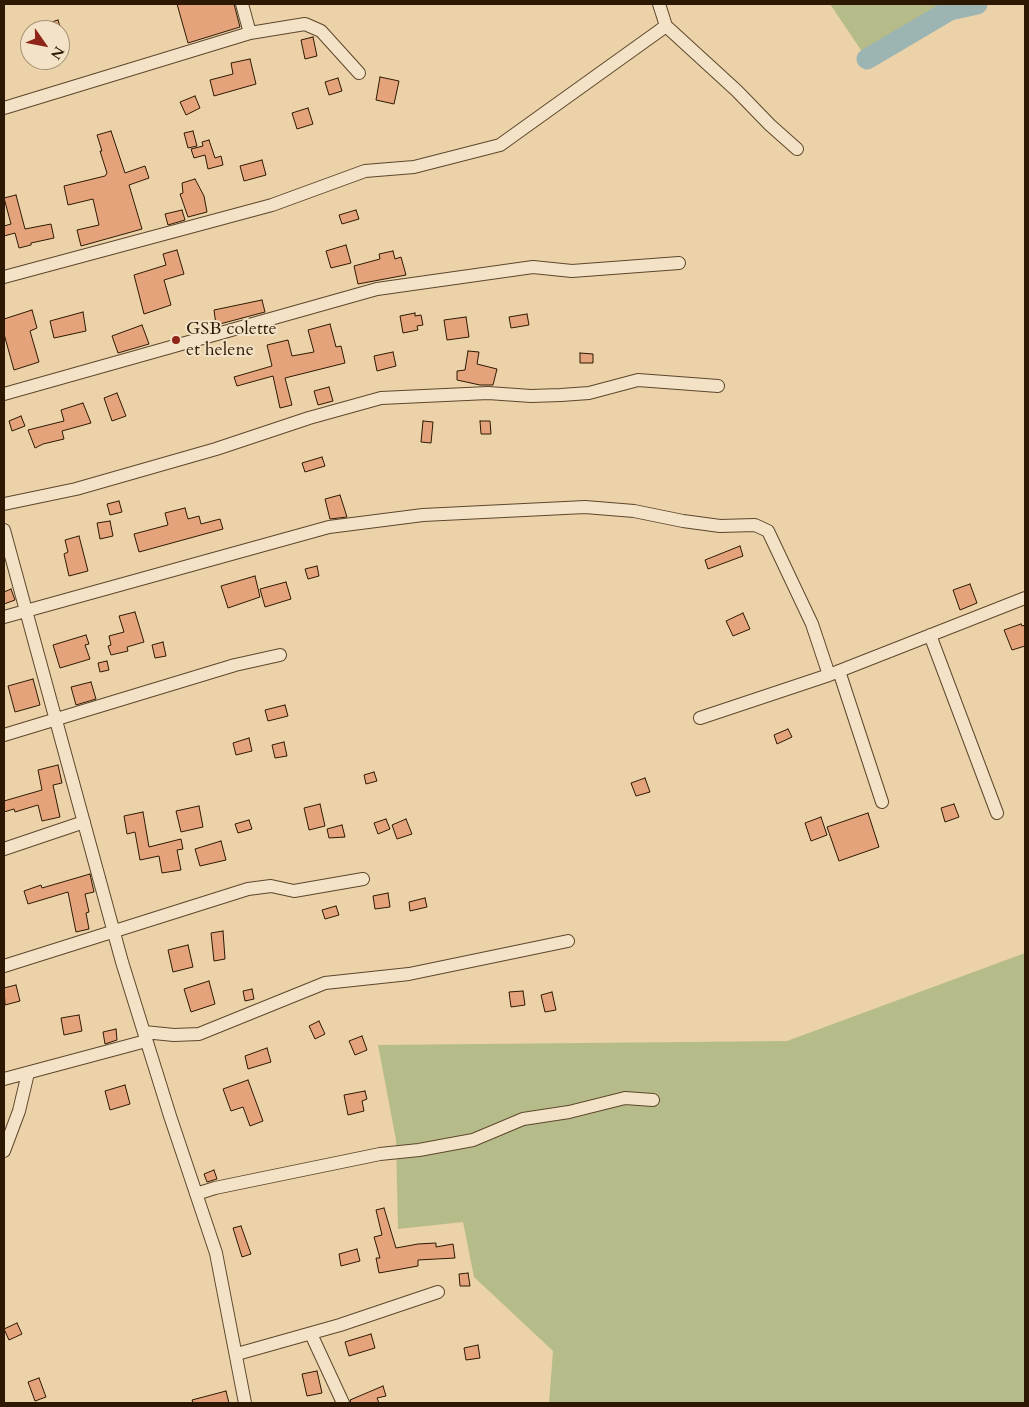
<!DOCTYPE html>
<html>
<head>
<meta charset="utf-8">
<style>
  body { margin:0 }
  #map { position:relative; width:1029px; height:1407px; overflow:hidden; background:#ecd2a8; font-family:Cardo,serif }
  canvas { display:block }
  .frame { position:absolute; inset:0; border:5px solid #2d1903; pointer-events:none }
  .north { position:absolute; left:20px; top:20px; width:50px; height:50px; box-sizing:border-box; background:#f3e2c6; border:1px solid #a49278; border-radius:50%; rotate:123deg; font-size:14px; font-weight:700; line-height:20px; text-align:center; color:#2d1903 }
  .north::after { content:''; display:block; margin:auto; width:18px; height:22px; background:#8f2418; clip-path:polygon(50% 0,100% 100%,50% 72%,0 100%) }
</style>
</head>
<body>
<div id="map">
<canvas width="1029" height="1407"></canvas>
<div class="frame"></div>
<div class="north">N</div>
</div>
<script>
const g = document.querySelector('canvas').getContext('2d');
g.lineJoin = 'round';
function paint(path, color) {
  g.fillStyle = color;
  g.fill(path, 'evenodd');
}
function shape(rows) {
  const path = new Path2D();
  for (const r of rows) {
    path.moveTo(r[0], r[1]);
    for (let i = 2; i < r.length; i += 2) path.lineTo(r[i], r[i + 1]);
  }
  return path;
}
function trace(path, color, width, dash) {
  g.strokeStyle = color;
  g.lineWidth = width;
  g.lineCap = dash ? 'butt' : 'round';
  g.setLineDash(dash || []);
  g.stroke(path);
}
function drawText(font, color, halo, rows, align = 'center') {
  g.font = font + ' Cardo,serif';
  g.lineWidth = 4;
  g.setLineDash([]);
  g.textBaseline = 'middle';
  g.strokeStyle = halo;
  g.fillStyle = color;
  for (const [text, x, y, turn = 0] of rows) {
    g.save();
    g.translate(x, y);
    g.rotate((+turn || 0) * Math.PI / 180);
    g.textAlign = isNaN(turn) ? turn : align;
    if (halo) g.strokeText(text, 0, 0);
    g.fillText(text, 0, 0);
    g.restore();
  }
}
paint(shape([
  [830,4,977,4,950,10,867,59],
  [1025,953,1025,1403,549,1403,553,1351,474,1277,463,1222,398,1229,396,1140,378,1045,787,1041]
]), '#b6bc89');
trace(shape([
  [867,59,950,10,977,4]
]), '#9cb5b2', 21);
const building = shape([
  [177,4,234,4,240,27,188,43,177,4],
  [58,20,61,30,32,30,32,28,58,20],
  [313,37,317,56,305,59,301,40,313,37],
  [250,59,256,84,214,96,210,80,233,74,231,63,250,59],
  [380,77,399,81,394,104,376,100,380,77],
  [338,78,342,91,329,95,325,82,338,78],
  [195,96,200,108,186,115,180,102,195,96],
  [308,108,313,124,297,129,292,113,308,108],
  [111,131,125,173,145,166,149,178,129,185,142,229,81,246,77,230,99,225,93,199,68,205,64,186,105,176,107,173,100,151,102,151,97,135,111,131],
  [193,131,197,146,188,148,184,133,193,131],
  [209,140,215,158,221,156,223,165,208,169,205,155,194,158,191,149,203,146,202,142,209,140],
  [262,160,266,175,244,181,240,166,262,160],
  [195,179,204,196,207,212,188,217,180,194,183,193,182,183,195,179],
  [16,195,25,229,51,224,54,238,31,243,31,245,19,248,15,233,4,236,4,226,11,224,4,198,16,195],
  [182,210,185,220,168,225,165,214,182,210],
  [356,210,359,219,342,224,339,215,356,210],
  [346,245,351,263,331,268,326,251,346,245],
  [177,250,184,274,164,280,171,305,144,314,134,275,166,265,163,254,177,250],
  [393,251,395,259,401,257,406,275,358,284,354,266,380,259,379,254,393,251],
  [262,300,265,312,216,325,214,310,262,300],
  [32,310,37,328,30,331,39,362,14,370,4,334,4,319,32,310],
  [83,312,86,331,54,338,50,321,83,312],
  [415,313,415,316,421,315,423,325,417,326,418,330,403,333,400,316,415,313],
  [527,314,529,325,511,328,509,317,527,314],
  [466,317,469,337,447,340,444,320,466,317],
  [330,324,336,347,341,346,345,363,285,378,292,405,280,408,273,376,237,386,234,377,272,366,267,345,288,340,292,356,314,352,308,330,330,324],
  [142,325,149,344,118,353,112,336,142,325],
  [468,351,479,352,477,364,497,369,493,385,480,385,457,380,457,371,465,370,468,351],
  [393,352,396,366,377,371,374,356,393,352],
  [580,353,593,354,593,363,580,363,580,353],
  [329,387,333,401,318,405,314,391,329,387],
  [117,393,126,416,112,421,104,398,117,393],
  [83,403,91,423,62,431,64,439,43,444,35,448,28,430,64,421,61,410,83,403],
  [21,416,25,426,12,431,9,421,21,416],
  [423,421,433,422,431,443,421,442,423,421],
  [480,421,490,421,491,434,481,434,480,421],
  [322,457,325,466,305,472,302,463,322,457],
  [340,495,347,517,330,519,325,499,340,495],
  [119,501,122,512,110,515,107,504,119,501],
  [185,508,188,519,199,516,201,524,220,519,223,529,139,552,134,534,168,525,165,513,185,508],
  [110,521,113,536,100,539,97,523,110,521],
  [79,536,88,571,69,576,64,554,68,552,65,540,79,536],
  [740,546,743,556,708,569,705,560,740,546],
  [317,566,319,576,308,579,305,569,317,566],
  [255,576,260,597,228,608,221,586,255,576],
  [286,582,291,599,265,607,260,589,286,582],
  [970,584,977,603,960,610,953,590,970,584],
  [11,589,15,600,4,604,4,592,11,589],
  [135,612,144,642,127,647,128,651,111,655,108,646,111,645,109,636,124,632,119,616,135,612],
  [743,613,750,629,733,636,726,621,743,613],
  [1021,624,1022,626,1025,625,1025,646,1012,650,1004,630,1021,624],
  [86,635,89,644,85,645,90,659,60,668,53,645,86,635],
  [163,642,166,656,155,658,152,645,163,642],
  [107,661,109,670,100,672,98,663,107,661],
  [33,679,40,705,15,712,8,686,33,679],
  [91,682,96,699,76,705,71,687,91,682],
  [285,705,288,716,268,721,265,710,285,705],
  [788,729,792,737,777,744,774,735,788,729],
  [249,738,252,751,236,755,233,743,249,738],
  [284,742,287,756,275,758,272,745,284,742],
  [58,765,62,783,53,785,60,817,42,821,38,805,15,812,14,809,4,812,4,801,42,790,38,770,58,765],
  [374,772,377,781,366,784,364,775,374,772],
  [645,778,650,792,636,796,631,783,645,778],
  [320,804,325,826,309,830,304,808,320,804],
  [954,804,959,817,945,822,941,808,954,804],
  [199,806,203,827,181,832,176,811,199,806],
  [143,812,149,847,181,839,183,849,177,850,181,870,162,873,159,856,140,860,135,832,127,834,124,816,143,812],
  [868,813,879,847,839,861,827,827,868,813],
  [821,817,827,835,811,841,805,823,821,817],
  [386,819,390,829,378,834,374,823,386,819],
  [406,819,412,834,397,839,392,825,406,819],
  [249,820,252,829,238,833,235,824,249,820],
  [342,825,345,837,329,838,327,829,342,825],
  [221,841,226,860,200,866,195,849,221,841],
  [90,874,94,892,85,894,89,912,86,913,89,929,76,932,68,892,28,904,24,891,41,885,42,888,90,874],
  [388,893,390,907,375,909,373,896,388,893],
  [425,898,427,907,410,911,409,902,425,898],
  [336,906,339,915,325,919,322,910,336,906],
  [223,931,225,959,214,961,211,933,223,931],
  [188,945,193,967,173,972,168,950,188,945],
  [209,981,215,1004,191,1012,184,989,209,981],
  [16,985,20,1001,5,1005,4,988,16,985],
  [252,989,254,999,245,1001,243,991,252,989],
  [523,991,525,1005,511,1007,509,992,523,991],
  [552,992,556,1010,545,1012,541,995,552,992],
  [79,1015,82,1031,64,1035,61,1018,79,1015],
  [319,1021,325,1034,315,1039,309,1026,319,1021],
  [116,1029,117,1040,105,1044,103,1032,116,1029],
  [362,1036,367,1050,355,1055,349,1041,362,1036],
  [267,1048,271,1062,248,1069,245,1056,267,1048],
  [248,1080,263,1121,250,1126,243,1107,231,1111,223,1089,248,1080],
  [125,1085,130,1104,110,1110,105,1091,125,1085],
  [365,1091,367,1099,362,1101,364,1111,348,1115,344,1095,365,1091],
  [214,1170,217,1179,207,1182,204,1174,214,1170],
  [384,1208,396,1248,418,1244,436,1243,436,1247,453,1244,455,1258,418,1260,418,1266,379,1273,376,1258,380,1258,374,1237,382,1235,376,1210,384,1208],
  [241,1226,251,1254,242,1257,233,1228,241,1226],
  [357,1249,360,1261,341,1266,339,1254,357,1249],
  [468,1273,470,1286,460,1286,459,1274,468,1273],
  [17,1323,22,1334,9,1340,4,1329,17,1323],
  [371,1334,375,1348,349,1356,345,1342,371,1334],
  [478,1345,480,1358,466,1360,464,1348,478,1345],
  [317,1371,322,1393,307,1396,302,1374,317,1371],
  [39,1378,46,1397,35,1401,28,1382,39,1378],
  [383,1386,386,1396,377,1398,379,1403,351,1403,350,1400,383,1386],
  [226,1391,229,1403,193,1403,192,1400,226,1391]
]);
paint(building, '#e5a37c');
trace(building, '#2d1903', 1);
const street = shape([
  [242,4,250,33],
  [659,4,666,26],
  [4,108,250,33,305,24,321,31,359,73],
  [4,277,272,205,365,171,414,167,500,145,666,26,737,91,770,125,797,149],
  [4,394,377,289,533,267,572,271,679,263],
  [4,504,76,489,216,449,309,418,381,398,488,393,531,396,561,395,589,393,638,380,718,386],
  [4,530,122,962,170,1116,216,1253,245,1403],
  [4,617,329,527,423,515,585,507,634,511,683,521,720,526,755,525,768,531,812,624,829,675],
  [930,635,997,813],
  [839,671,882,802],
  [700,718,829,675,1025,598],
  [4,735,235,665,280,655],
  [4,849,84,822],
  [4,966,248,889,271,886,294,891,363,879],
  [144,1032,174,1035,199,1034,325,983,409,974,568,941],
  [4,1079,146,1041],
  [4,1151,19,1111,28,1073],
  [196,1194,215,1188,380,1154,419,1150,473,1140,523,1119,569,1112,625,1098,653,1100],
  [311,1334,343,1403],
  [237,1354,340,1325,438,1292]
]);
trace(street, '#5d472c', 14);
trace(street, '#f3e2c6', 12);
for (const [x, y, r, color] of [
  [176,340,5,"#8f2418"]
]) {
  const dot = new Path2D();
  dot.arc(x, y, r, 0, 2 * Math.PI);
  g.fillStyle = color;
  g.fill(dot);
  trace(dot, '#f3e2c6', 2);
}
drawText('18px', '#2d1903', '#f3e2c6', [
  ["GSB colette",186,330],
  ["et helene",186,351]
], 'left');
</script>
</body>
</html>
